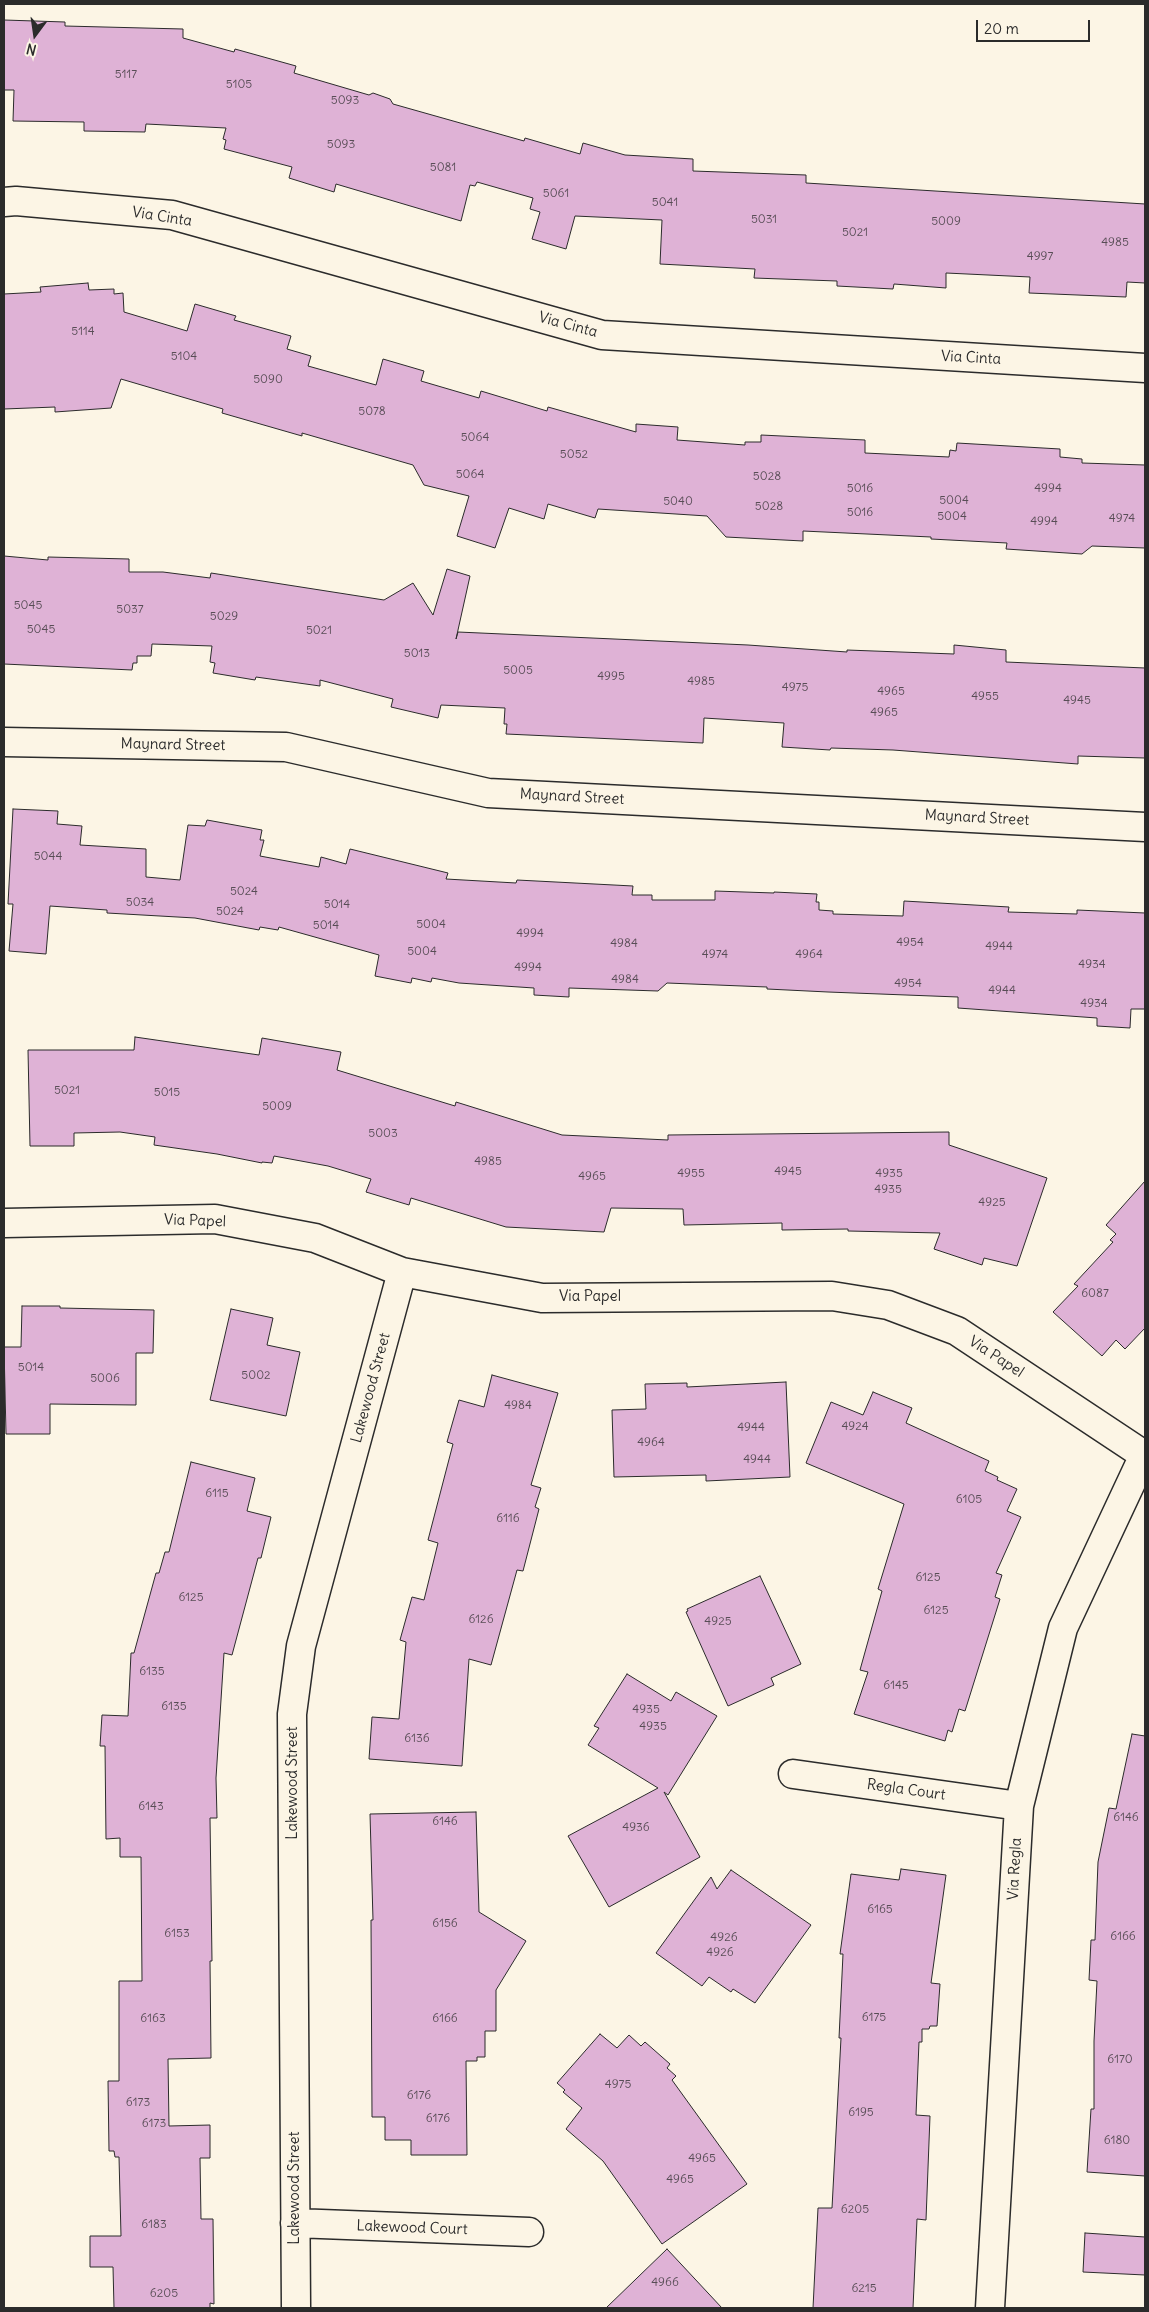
<!DOCTYPE html>
<html>
<head>
<meta charset="utf-8">
<style>
  body { margin:0 }
  #map { position:relative; width:1149px; height:2312px; overflow:hidden; background:#fcf5e5; font-family:Delius,sans-serif }
  canvas { display:block }
  .frame { position:absolute; inset:0; border:5px solid #2b2b2b; pointer-events:none }
  .north { position:absolute; left:10px; top:10px; width:50px; height:50px; -webkit-text-stroke:4px #fcf5e5; paint-order:stroke; rotate:194deg; font-size:14px; font-weight:700; line-height:20px; text-align:center; color:#2b2b2b }
  .north::after { content:''; display:block; margin:auto; width:18px; height:22px; background:#2b2b2b; clip-path:polygon(50% 0,100% 100%,50% 72%,0 100%) }
  .scale { position:absolute; left:976px; top:20px; width:114px; height:22px; box-sizing:border-box; border:2px solid #2b2b2b; border-top:0; padding-left:6px; font-size:15px; line-height:18px; white-space:nowrap; color:#2b2b2b; -webkit-text-stroke:4px #fcf5e5; paint-order:stroke }
</style>
</head>
<body>
<div id="map">
<canvas width="1149" height="2312"></canvas>
<div class="frame"></div>
<div class="north">N</div>
<div class="scale">20 m</div>
</div>
<script>
const g = document.querySelector('canvas').getContext('2d');
g.lineJoin = 'round';
function paint(path, color) {
  g.fillStyle = color;
  g.fill(path, 'evenodd');
}
function shape(rows) {
  const path = new Path2D();
  for (const r of rows) {
    path.moveTo(r[0], r[1]);
    for (let i = 2; i < r.length; i += 2) path.lineTo(r[i], r[i + 1]);
  }
  return path;
}
function trace(path, color, width, dash) {
  g.strokeStyle = color;
  g.lineWidth = width;
  g.lineCap = dash ? 'butt' : 'round';
  g.setLineDash(dash || []);
  g.stroke(path);
}
function drawText(font, color, halo, rows, align = 'center') {
  g.font = font + ' Delius,sans-serif';
  g.lineWidth = 4.5;
  g.setLineDash([]);
  g.textBaseline = 'middle';
  g.strokeStyle = halo;
  g.fillStyle = color;
  for (const [text, x, y, turn = 0] of rows) {
    g.save();
    g.translate(x, y);
    g.rotate((+turn || 0) * Math.PI / 180);
    g.textAlign = isNaN(turn) ? turn : align;
    if (halo) g.strokeText(text, 0, 0);
    g.fillText(text, 0, 0);
    g.restore();
  }
}
const building = shape([
  [4,20,65,22,65,26,183,29,183,38,234,52,235,49,296,66,294,73,369,95,373,93,390,99,393,104,524,141,525,138,580,154,583,143,625,155,693,159,693,171,806,175,806,183,1145,204,1145,283,1127,282,1126,297,1029,293,1030,277,946,273,946,288,894,284,893,289,837,286,837,281,754,278,755,269,660,264,662,220,575,216,566,249,532,239,540,212,530,209,533,198,477,182,475,186,470,185,461,221,336,184,334,192,289,178,292,167,224,149,226,140,223,139,226,128,146,124,145,132,84,131,84,122,13,121,14,90,4,90,4,20],
  [88,283,89,290,114,289,114,294,123,293,124,312,187,331,195,304,236,316,234,320,291,336,287,349,311,356,308,366,376,385,383,359,424,371,421,381,479,398,481,391,547,411,548,407,636,432,636,424,678,427,677,440,745,445,745,442,761,442,761,435,865,440,865,453,949,457,950,450,956,451,957,443,1060,449,1060,457,1082,459,1082,463,1145,465,1145,548,1092,546,1082,554,1006,549,1007,543,931,539,931,537,803,531,803,541,726,537,707,516,598,509,595,518,548,504,544,519,509,508,495,548,457,536,469,496,424,485,413,465,302,433,302,436,222,413,223,409,121,379,111,408,55,412,55,407,4,409,4,294,41,292,40,287,88,283],
  [4,556,48,560,48,557,129,559,129,572,163,572,210,578,211,573,384,600,413,583,433,615,447,569,470,576,456,639,458,632,748,645,847,652,847,650,954,654,954,645,1006,650,1006,662,1145,668,1145,758,1078,756,1078,764,893,750,831,748,830,750,782,747,784,723,704,718,703,743,506,734,507,724,504,724,505,708,441,705,438,718,391,707,393,699,320,680,320,686,256,677,255,680,213,673,215,663,210,662,212,646,152,644,151,656,137,656,137,663,133,663,132,670,4,664,4,556],
  [13,809,58,811,57,824,82,826,80,845,146,849,146,877,180,880,188,825,205,826,207,820,262,830,260,840,264,840,260,856,319,867,321,857,346,864,350,849,448,873,446,879,516,883,517,880,633,886,632,895,652,895,652,900,715,900,715,891,774,893,774,892,817,894,816,902,819,902,819,910,833,911,833,914,903,916,904,901,1009,907,1008,912,1077,914,1077,910,1145,913,1145,1009,1131,1009,1130,1028,1097,1026,1097,1018,958,1008,958,997,828,992,767,989,767,987,667,983,658,991,569,988,569,997,534,995,534,988,459,983,432,978,431,982,412,978,411,983,375,976,379,955,279,927,278,930,260,927,259,930,195,918,107,913,107,910,50,906,46,954,9,951,13,904,8,904,13,809],
  [135,1037,259,1055,262,1038,341,1052,337,1070,455,1106,456,1102,562,1135,668,1140,668,1135,949,1132,949,1145,1047,1178,1017,1266,984,1258,982,1265,934,1249,940,1233,848,1231,848,1229,782,1230,782,1223,684,1225,683,1209,611,1208,604,1232,506,1227,411,1198,409,1205,366,1192,371,1179,328,1166,274,1156,272,1163,262,1162,262,1163,217,1154,154,1145,155,1137,120,1132,74,1133,74,1146,30,1146,28,1050,134,1050,135,1037],
  [1145,1181,1145,1328,1125,1349,1116,1340,1102,1356,1053,1312,1078,1286,1074,1284,1113,1242,1110,1240,1116,1234,1106,1225,1145,1181],
  [22,1306,60,1306,60,1308,154,1310,153,1353,136,1353,136,1405,50,1404,50,1434,6,1434,4,1347,21,1347,22,1306],
  [231,1309,273,1318,267,1345,300,1352,286,1416,210,1400,231,1309],
  [492,1375,558,1393,531,1485,541,1488,535,1507,539,1509,523,1571,517,1570,491,1665,469,1659,462,1766,369,1759,372,1717,399,1719,406,1642,400,1640,412,1597,424,1600,438,1543,428,1540,453,1444,447,1442,459,1400,484,1407,492,1375],
  [786,1382,790,1477,706,1481,706,1475,614,1477,612,1410,646,1409,645,1384,687,1383,687,1387,786,1382],
  [873,1392,912,1408,906,1423,989,1461,985,1471,998,1477,997,1480,1017,1489,1007,1511,1021,1517,996,1573,1002,1575,995,1597,1000,1599,965,1711,959,1709,952,1732,948,1730,945,1741,854,1714,868,1672,860,1670,882,1591,878,1589,904,1504,806,1463,831,1402,863,1415,873,1392],
  [191,1462,255,1478,247,1511,271,1517,261,1558,258,1558,232,1655,224,1653,216,1778,217,1818,210,1818,212,1961,210,1961,211,2058,168,2059,169,2126,210,2125,210,2158,200,2158,201,2219,213,2219,214,2304,210,2303,210,2308,114,2308,113,2267,90,2267,90,2236,121,2236,119,2157,115,2157,114,2151,109,2151,108,2081,119,2081,119,1981,142,1981,141,1857,120,1857,120,1838,106,1839,105,1746,100,1746,102,1715,128,1716,131,1653,134,1653,156,1573,159,1573,165,1552,169,1552,191,1462],
  [760,1576,801,1664,771,1678,774,1685,728,1706,686,1612,688,1611,687,1609,760,1576],
  [627,1674,671,1701,676,1692,717,1716,668,1795,664,1792,700,1857,609,1907,568,1836,658,1788,588,1745,599,1728,594,1726,627,1674],
  [1132,1734,1145,1736,1145,2176,1087,2172,1091,2109,1094,2109,1094,2041,1097,1981,1089,1980,1091,1940,1095,1940,1098,1862,1109,1808,1116,1809,1132,1734],
  [476,1812,479,1912,526,1941,496,1990,496,2031,485,2031,485,2057,477,2057,477,2061,466,2061,467,2155,411,2155,411,2140,385,2140,385,2117,372,2117,371,1920,373,1920,370,1814,476,1812],
  [901,1869,946,1875,931,1983,940,1984,937,2026,930,2026,929,2029,922,2029,922,2042,919,2042,916,2115,930,2116,926,2220,917,2219,913,2308,813,2308,818,2208,832,2208,841,2038,839,2038,843,1954,840,1954,851,1874,899,1880,901,1869],
  [731,1870,811,1925,755,2003,733,1989,731,1992,709,1977,702,1986,656,1953,711,1877,717,1889,731,1870],
  [600,2034,617,2048,629,2035,641,2046,645,2042,670,2064,667,2068,676,2076,672,2080,747,2184,662,2244,603,2161,566,2129,582,2108,563,2092,565,2090,557,2083,600,2034],
  [1085,2233,1145,2237,1145,2275,1083,2272,1085,2233],
  [667,2249,722,2308,606,2308,667,2249]
]);
paint(building, '#dfb2d6');
trace(building, '#2b2b2b', 1);
const minor = shape([
  [4,202,16,201,172,215,602,335,1145,368],
  [4,742,286,747,488,793,1145,827],
  [4,1223,215,1219,315,1238,402,1272,542,1298,832,1296,888,1305,957,1331,1144,1455],
  [793,1774,1019,1806],
  [295,2223,529,2232],
  [296,2308,292,1714,301,1646,402,1272],
  [990,2308,1019,1806,1063,1628,1145,1453]
]);
trace(minor, '#2b2b2b', 31);
trace(minor, '#fcf5e5', 28);
drawText('12px', '#584d56', null, [
  ["5117",126,75],
  ["5105",239,85],
  ["5093",345,101],
  ["5093",341,145],
  ["5081",443,168],
  ["5061",556,194],
  ["5041",665,203],
  ["5031",764,220],
  ["5009",946,222],
  ["5021",855,233],
  ["4985",1115,243],
  ["4997",1040,257],
  ["5114",83,332],
  ["5104",184,357],
  ["5090",268,380],
  ["5078",372,412],
  ["5064",475,438],
  ["5052",574,455],
  ["5064",470,475],
  ["5028",767,477],
  ["5016",860,489],
  ["4994",1048,489],
  ["5004",954,501],
  ["5040",678,502],
  ["5028",769,507],
  ["5016",860,513],
  ["5004",952,517],
  ["4974",1122,519],
  ["4994",1044,522],
  ["5045",28,606],
  ["5037",130,610],
  ["5029",224,617],
  ["5045",41,630],
  ["5021",319,631],
  ["5013",417,654],
  ["5005",518,671],
  ["4995",611,677],
  ["4985",701,682],
  ["4975",795,688],
  ["4965",891,692],
  ["4955",985,697],
  ["4945",1077,701],
  ["4965",884,713],
  ["5044",48,857],
  ["5024",244,892],
  ["5034",140,903],
  ["5014",337,905],
  ["5024",230,912],
  ["5004",431,925],
  ["5014",326,926],
  ["4994",530,934],
  ["4954",910,943],
  ["4984",624,944],
  ["4944",999,947],
  ["5004",422,952],
  ["4974",715,955],
  ["4964",809,955],
  ["4934",1092,965],
  ["4994",528,968],
  ["4984",625,980],
  ["4954",908,984],
  ["4944",1002,991],
  ["4934",1094,1004],
  ["5021",67,1091],
  ["5015",167,1093],
  ["5009",277,1107],
  ["5003",383,1134],
  ["4985",488,1162],
  ["4945",788,1172],
  ["4955",691,1174],
  ["4935",889,1174],
  ["4965",592,1177],
  ["4935",888,1190],
  ["4925",992,1203],
  ["6087",1095,1294],
  ["5014",31,1368],
  ["5002",256,1376],
  ["5006",105,1379],
  ["4984",518,1406],
  ["4924",855,1427],
  ["4944",751,1428],
  ["4964",651,1443],
  ["4944",757,1460],
  ["6115",217,1494],
  ["6105",969,1500],
  ["6116",508,1519],
  ["6125",928,1578],
  ["6125",191,1598],
  ["6125",936,1611],
  ["6126",481,1620],
  ["4925",718,1622],
  ["6135",152,1672],
  ["6145",896,1686],
  ["6135",174,1707],
  ["4935",646,1710],
  ["4935",653,1727],
  ["6136",417,1739],
  ["6143",151,1807],
  ["6146",1126,1818],
  ["6146",445,1822],
  ["4936",636,1828],
  ["6165",880,1910],
  ["6156",445,1924],
  ["6153",177,1934],
  ["6166",1123,1937],
  ["4926",724,1938],
  ["4926",720,1953],
  ["6175",874,2018],
  ["6163",153,2019],
  ["6166",445,2019],
  ["6170",1120,2060],
  ["4975",618,2085],
  ["6176",419,2096],
  ["6173",138,2103],
  ["6195",861,2113],
  ["6176",438,2119],
  ["6173",154,2124],
  ["6180",1117,2141],
  ["4965",702,2159],
  ["4965",680,2180],
  ["6205",855,2210],
  ["6183",154,2225],
  ["4966",665,2283],
  ["6215",864,2289],
  ["6205",164,2294]
]);
drawText('15px', '#2b2b2b', '#fcf5e5', [
  ["Via Cinta",162,217,9],
  ["Via Cinta",568,325,15],
  ["Via Cinta",971,358,3],
  ["Maynard Street",173,745,1],
  ["Maynard Street",572,797,3],
  ["Maynard Street",977,818,3],
  ["Via Papel",195,1221,2],
  ["Via Papel",590,1297],
  ["Via Papel",996,1357,33],
  ["Lakewood Street",371,1388,-75],
  ["Lakewood Street",293,1783,-90],
  ["Regla Court",906,1790,8],
  ["Via Regla",1015,1869,-87],
  ["Lakewood Street",295,2188,-90],
  ["Lakewood Court",412,2228,2]
]);
</script>
</body>
</html>
